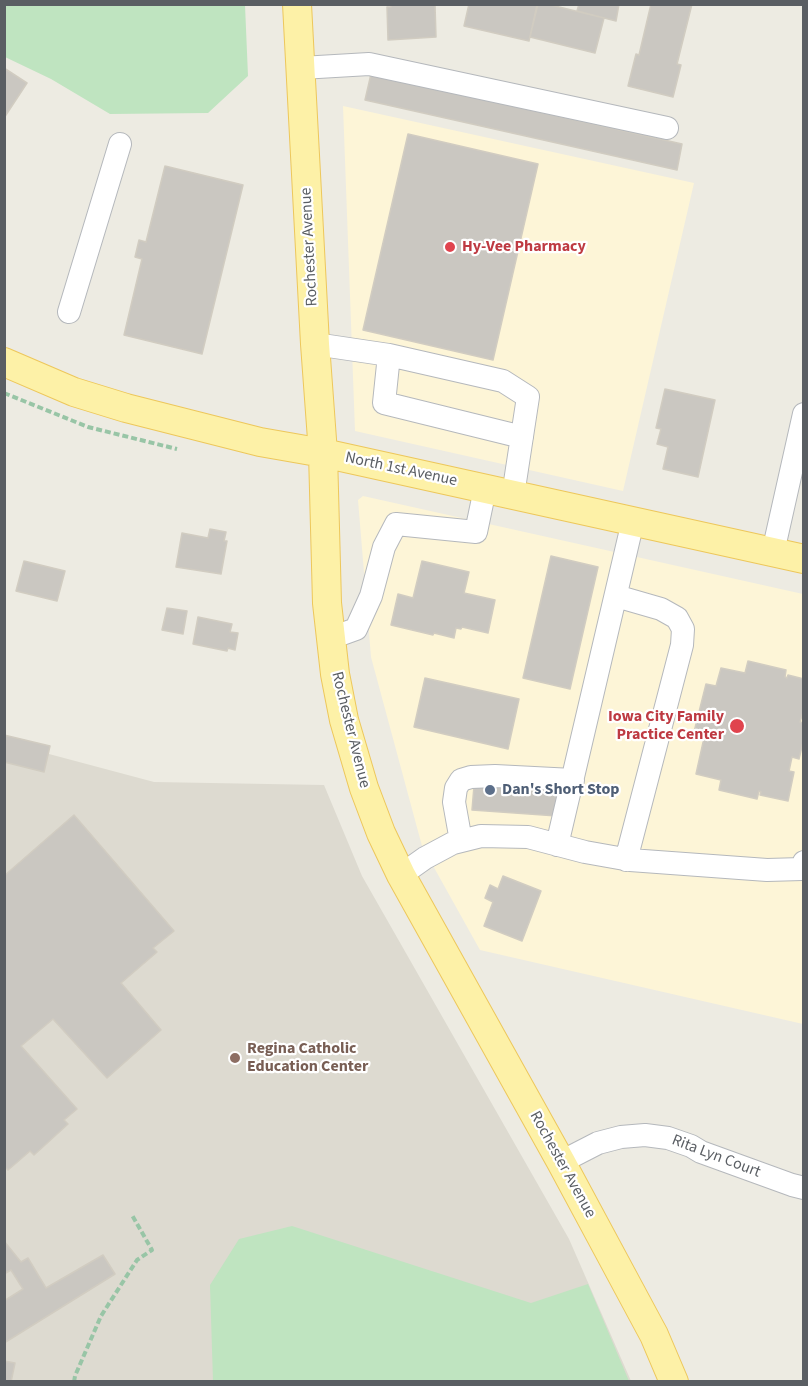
<!DOCTYPE html>
<html>
<head>
<meta charset="utf-8">
<style>
  body { margin:0 }
  #map { position:relative; width:808px; height:1386px; overflow:hidden; background:#edebe2; font-family:"Source Sans 3",sans-serif }
  canvas { display:block }
  .frame { position:absolute; inset:0; border:6px solid #5a5e63; pointer-events:none }
</style>
</head>
<body>
<div id="map">
<canvas width="808" height="1386"></canvas>
<div class="frame"></div>
</div>
<script>
const g = document.querySelector('canvas').getContext('2d');
g.lineJoin = 'round';
function paint(path, color) {
  g.fillStyle = color;
  g.fill(path, 'evenodd');
}
function shape(rows) {
  const path = new Path2D();
  for (const r of rows) {
    path.moveTo(r[0], r[1]);
    for (let i = 2; i < r.length; i += 2) path.lineTo(r[i], r[i + 1]);
  }
  return path;
}
function trace(path, color, width, dash) {
  g.strokeStyle = color;
  g.lineWidth = width;
  g.lineCap = dash ? 'butt' : 'round';
  g.setLineDash(dash || []);
  g.stroke(path);
}
function drawText(font, color, halo, rows, align = 'center') {
  g.font = font + ' "Source Sans 3",sans-serif';
  g.lineWidth = 4.5;
  g.setLineDash([]);
  g.textBaseline = 'middle';
  g.strokeStyle = halo;
  g.fillStyle = color;
  for (const [text, x, y, turn = 0] of rows) {
    g.save();
    g.translate(x, y);
    g.rotate((+turn || 0) * Math.PI / 180);
    g.textAlign = isNaN(turn) ? turn : align;
    if (halo) g.strokeText(text, 0, 0);
    g.fillText(text, 0, 0);
    g.restore();
  }
}
paint(shape([
  [343,106,694,183,623,491,355,431],
  [363,496,803,594,803,1024,480,950,422,846,371,657,358,500]
]), '#fdf5d7');
paint(shape([
  [4,742,154,782,324,785,362,876,569,1239,631,1381,5,1381]
]), '#dddad0');
paint(shape([
  [4,5,245,5,248,76,208,113,110,114,51,79,5,57],
  [292,1226,531,1303,588,1284,629,1381,213,1381,210,1285,239,1239]
]), '#bfe4c0');
const building = shape([
  [391,4,435,5,436,37,388,40,387,7,391,7,391,4],
  [469,4,537,5,529,41,464,26,469,4],
  [538,4,547,4,604,18,595,53,530,37,538,4],
  [579,4,619,4,616,21,577,11,579,4],
  [651,4,692,4,677,64,681,65,673,97,628,86,636,54,639,55,651,4],
  [4,68,27,83,4,118,4,68],
  [371,74,682,144,677,170,365,100,371,74],
  [408,134,538,164,493,360,363,330,408,134],
  [165,166,243,185,202,354,124,335,142,259,135,257,139,240,146,242,165,166],
  [665,389,715,400,698,477,663,469,668,447,657,444,661,429,656,428,665,389],
  [210,529,226,532,224,541,227,541,221,574,176,567,182,533,208,538,210,529],
  [551,556,598,567,570,689,523,678,551,556],
  [24,561,65,571,57,601,16,591,24,561],
  [422,561,469,572,464,593,495,600,488,633,462,627,461,629,456,628,454,638,434,633,433,635,391,625,398,594,413,598,422,561],
  [167,608,187,611,183,634,162,630,167,608],
  [198,617,232,624,230,632,238,633,235,650,228,648,227,651,193,644,198,617],
  [748,661,786,670,785,677,787,678,788,675,804,679,804,709,800,722,804,723,804,738,799,759,792,757,789,771,794,772,788,801,760,795,761,792,759,791,757,799,719,790,721,780,696,774,704,738,693,736,706,684,716,686,721,668,745,673,748,661],
  [425,678,519,699,508,749,414,727,425,678],
  [4,735,50,746,44,772,4,762,4,735],
  [474,786,559,792,557,816,472,810,474,786],
  [74,815,174,931,153,948,157,952,121,983,161,1030,107,1078,53,1019,21,1046,77,1109,64,1120,68,1124,34,1155,30,1151,8,1170,4,1166,4,876,74,815],
  [503,876,541,891,522,941,484,926,493,902,485,898,490,885,498,889,503,876],
  [4,1241,21,1262,28,1258,46,1288,103,1255,115,1274,4,1343,4,1301,23,1289,11,1270,4,1274,4,1241],
  [4,1361,15,1363,11,1382,4,1382,4,1361]
]);
paint(building, '#cac7c1');
trace(building, '#d1ccc1', 1.5);
const minor = shape([
  [301,68,369,64,667,128],
  [69,312,120,144],
  [315,344,389,355,503,381,528,397,513,495],
  [389,355,384,403,522,437],
  [773,552,804,414],
  [616,596,661,609,677,618,683,629,682,645,626,860],
  [331,638,356,629,371,596,384,547,396,524,476,532,485,489],
  [461,841,454,802,456,788,461,780,471,777,495,776,573,780],
  [557,845,633,521],
  [401,875,425,858,453,843,481,836,528,837,585,852,630,860,767,870,802,869,804,862],
  [561,1162,598,1143,621,1137,645,1135,668,1138,691,1146,701,1152,792,1185,804,1188]
]);
const major = shape([
  [297,4,315,344,323,453,327,603,335,674,344,720,364,788,381,833,401,875,561,1162,654,1335,674,1382],
  [4,362,74,392,126,408,260,442,323,453,804,559]
]);
trace(minor, '#b5b8bc', 24);
trace(major, '#edc75b', 30);
trace(shape([
  [4,393,88,427,177,449],
  [74,1382,75,1376,101,1316,137,1260,152,1250,132,1215]
]), '#98c5a6', 4, [6, 3]);
trace(minor, '#fff', 22);
trace(major, '#fdf1a7', 28);
for (const [x, y, r, color] of [
  [450,247,6,"#e0444e"],
  [737,726,8,"#e0444e"],
  [490,790,6,"#5c6f8a"],
  [235,1058,6,"#8d6e63"]
]) {
  const dot = new Path2D();
  dot.arc(x, y, r, 0, 2 * Math.PI);
  g.fillStyle = color;
  g.fill(dot);
  trace(dot, '#fff', 2);
}
drawText('16px', '#5a5e63', '#fff', [
  ["Rochester Avenue",310,247,-93],
  ["North 1st Avenue",401,470,12],
  ["Rochester Avenue",350,730,76],
  ["Rita Lyn Court",716,1157,21],
  ["Rochester Avenue",562,1165,61]
]);
drawText('bold 16px', '#be3a42', '#fff', [
  ["Hy-Vee Pharmacy",462,247],
  ["Iowa City Family",724,717,"right"],
  ["Practice Center",724,735,"right"]
], 'left');
drawText('bold 16px', '#4e5e75', '#fff', [
  ["Dan's Short Stop",502,790]
], 'left');
drawText('bold 16px', '#785e54', '#fff', [
  ["Regina Catholic",247,1049],
  ["Education Center",247,1067]
], 'left');
</script>
</body>
</html>
